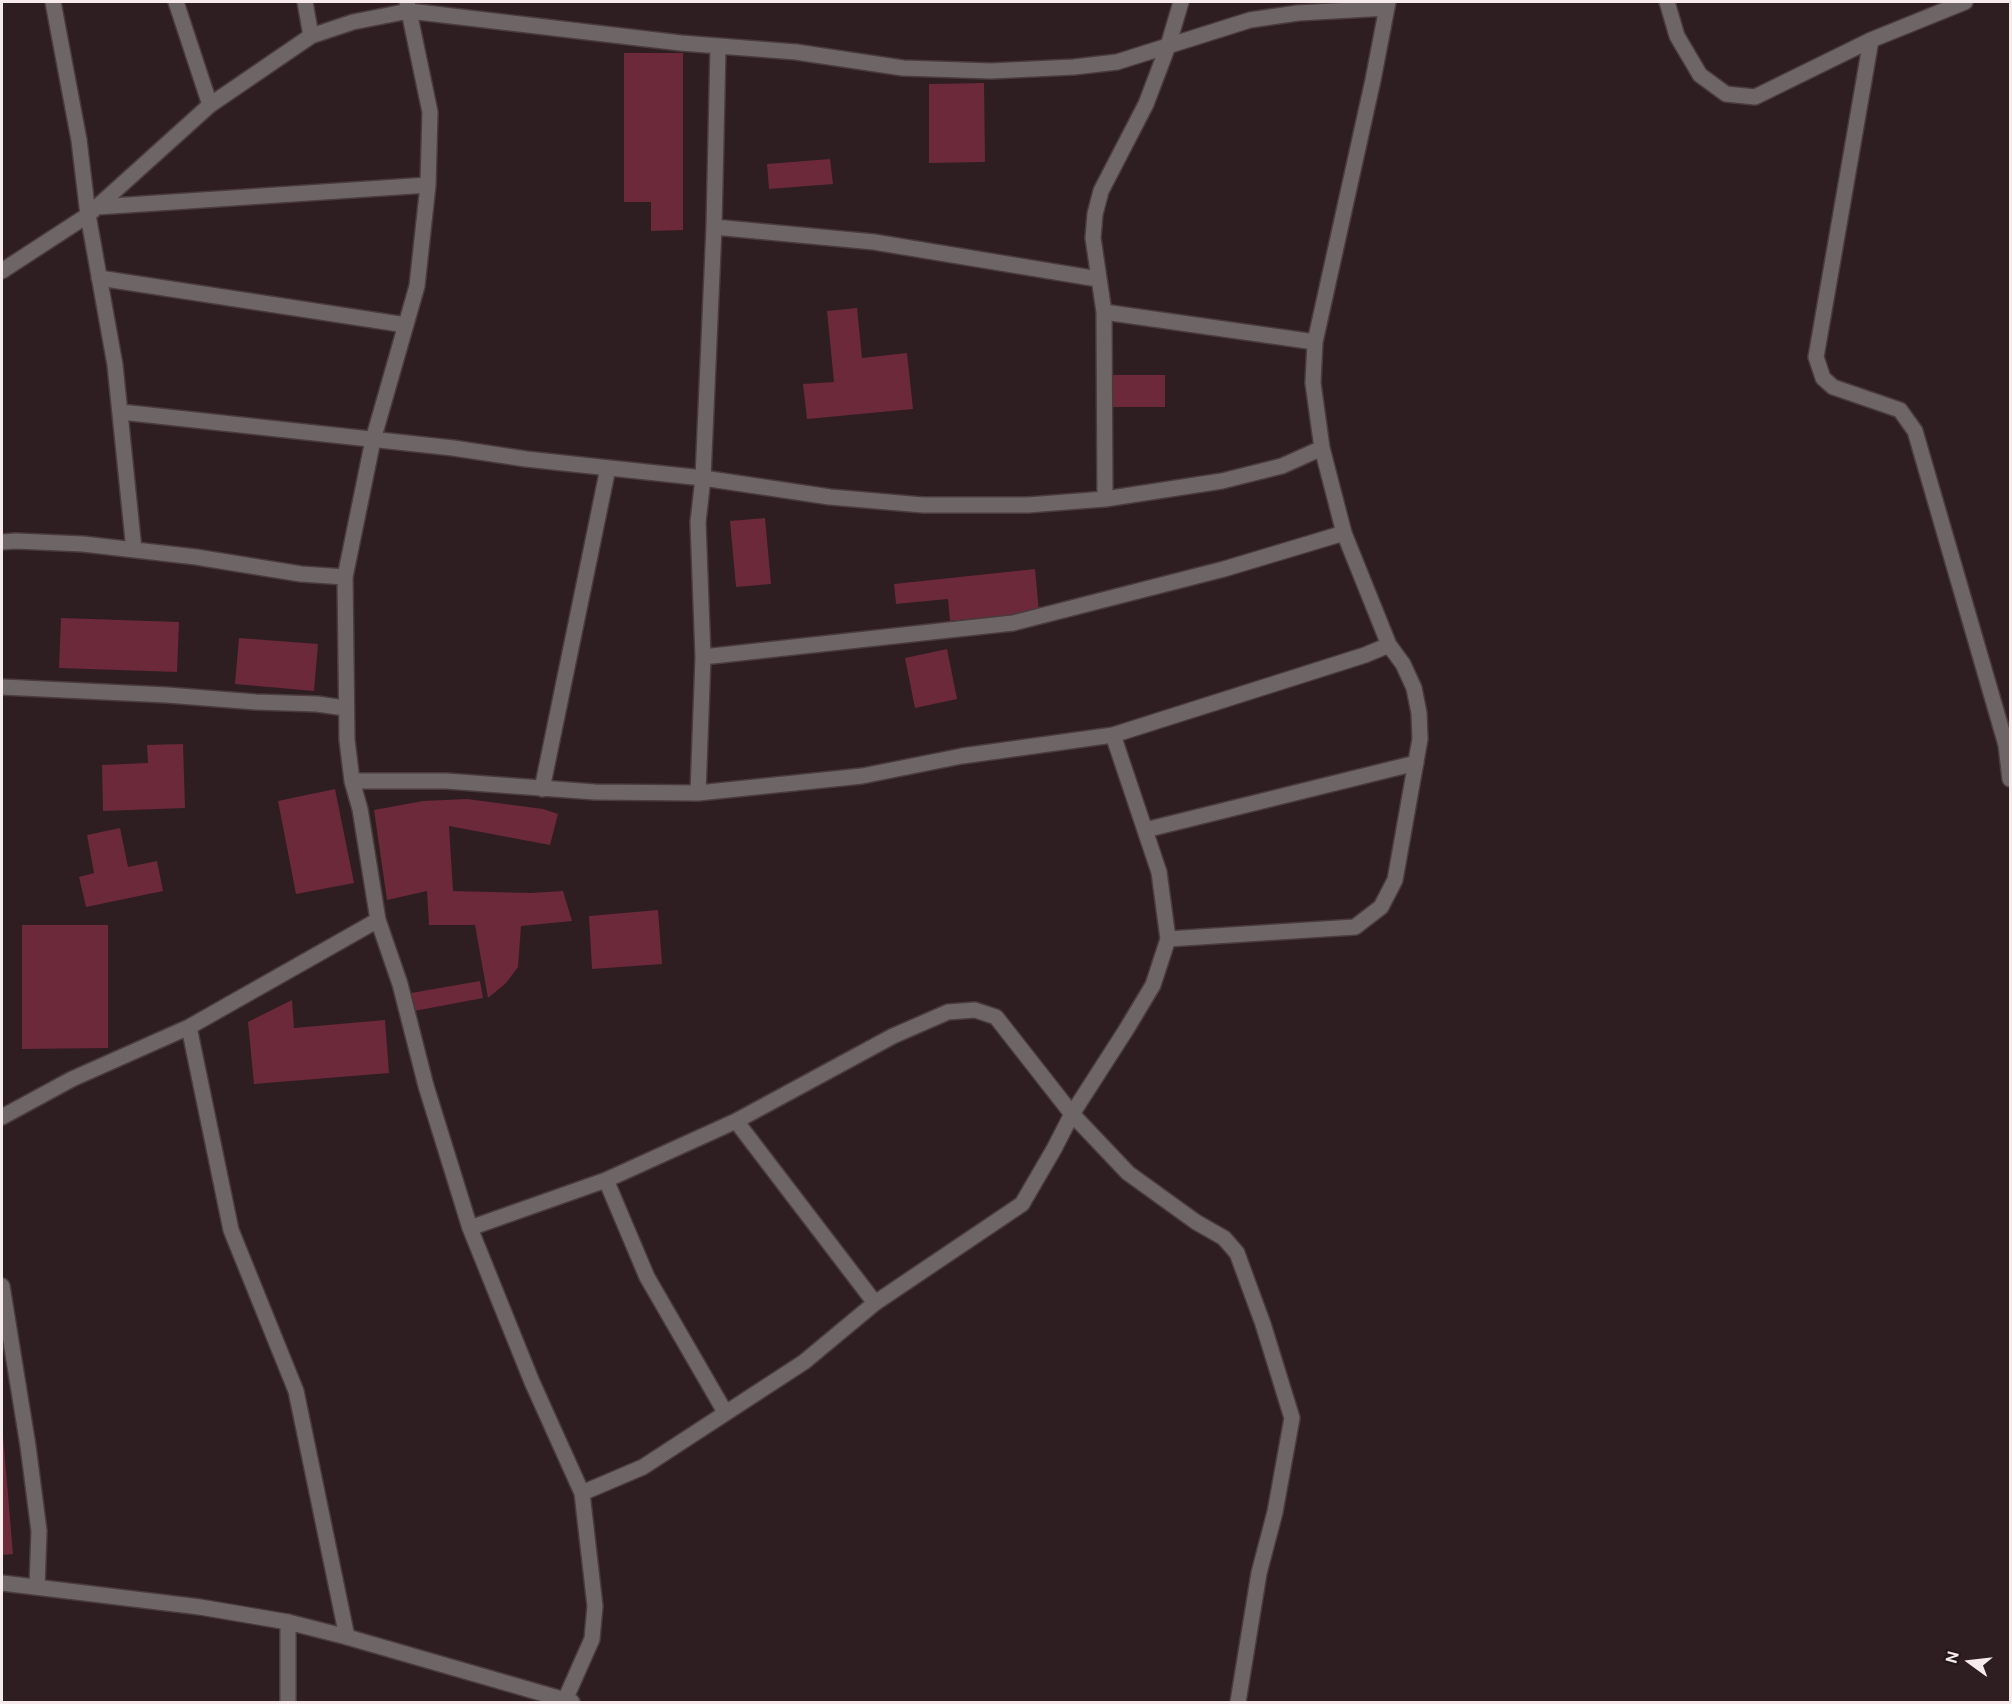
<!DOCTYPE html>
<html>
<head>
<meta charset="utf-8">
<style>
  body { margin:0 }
  #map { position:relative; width:2012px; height:1704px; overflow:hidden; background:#2e1e21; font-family:"DM Sans",sans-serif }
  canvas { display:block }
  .frame { position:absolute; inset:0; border:3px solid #f6eaeb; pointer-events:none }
  .north { position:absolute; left:1940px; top:1632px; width:60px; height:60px; -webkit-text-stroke:4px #241518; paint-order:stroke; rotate:285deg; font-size:16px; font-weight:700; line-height:24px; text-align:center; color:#f6eaeb }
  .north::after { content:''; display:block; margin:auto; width:21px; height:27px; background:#f6eaeb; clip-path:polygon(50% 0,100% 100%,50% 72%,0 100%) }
</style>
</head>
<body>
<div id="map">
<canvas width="2012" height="1704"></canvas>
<div class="frame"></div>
<div class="north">N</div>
</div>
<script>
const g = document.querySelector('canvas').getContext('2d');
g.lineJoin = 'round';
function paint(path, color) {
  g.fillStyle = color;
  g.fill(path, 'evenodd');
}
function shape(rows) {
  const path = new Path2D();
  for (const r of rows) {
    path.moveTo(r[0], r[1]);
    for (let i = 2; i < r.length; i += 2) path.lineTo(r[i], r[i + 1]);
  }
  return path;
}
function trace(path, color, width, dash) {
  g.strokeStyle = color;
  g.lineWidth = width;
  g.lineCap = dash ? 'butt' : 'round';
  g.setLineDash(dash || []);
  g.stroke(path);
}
paint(shape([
  [624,53,683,53,683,230,651,231,651,202,624,202],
  [984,83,985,162,929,163,929,84],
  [830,159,833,184,769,189,767,164],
  [857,308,862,358,907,353,913,409,807,419,803,384,834,382,827,311],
  [1112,375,1165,375,1165,407,1112,407],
  [765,518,771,584,736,587,730,521],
  [1035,569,1039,612,950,621,948,599,896,604,894,584],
  [61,618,179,622,177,672,59,668],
  [239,638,318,644,314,691,235,684],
  [947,649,957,699,915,708,905,658],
  [183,744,185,808,103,811,102,765,148,763,147,745],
  [335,789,354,883,296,894,278,801],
  [467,799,543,809,558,814,550,845,449,826,453,891,531,893,563,891,572,921,521,926,518,967,506,983,488,998,475,925,429,925,427,891,387,900,374,810,423,801],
  [120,828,128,867,157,861,163,891,86,907,79,877,94,873,87,835],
  [658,910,662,964,592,969,589,916],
  [22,925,108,925,108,1048,22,1049],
  [480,981,483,998,414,1011,411,993],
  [292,1000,294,1028,385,1020,389,1073,254,1084,248,1022],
  [2,1436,3,1436,13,1554,2,1555]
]), '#6b293a');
const minor = shape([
  [53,2,79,140,88,215,115,365,134,550],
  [176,2,210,105],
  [305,2,311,36],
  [1667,2,1677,36,1700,75,1726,94,1755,97,1871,40,1965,2],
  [1871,40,1816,357,1823,378,1833,387,1900,410,1915,431,2006,745,2010,779],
  [97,207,428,185],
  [714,227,874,242,1098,279],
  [2,271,88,215,210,105,311,36,353,22,409,11,681,43,796,52,903,68,991,71,1074,67,1117,62,1250,20,1298,13,1387,8],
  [99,278,406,325],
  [1104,312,1315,342],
  [121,412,453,448,526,459,703,478,830,497,923,505,1028,505,1105,499,1222,481,1282,466,1322,448],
  [1105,499,1104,312,1093,238,1095,214,1101,191,1146,104,1168,46,1181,2],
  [2,542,16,541,83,544,196,557,301,574,345,577],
  [703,657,1013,623,1224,569,1344,533],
  [2,687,167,695,256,702,317,704,345,708],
  [352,781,446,781,595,792,698,793,862,776,962,756,1113,735,1365,655,1389,645],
  [542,789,608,468],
  [698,793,703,657,698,522,703,478,714,227,718,47],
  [1145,830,1416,763],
  [378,920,360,809,352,781,347,740,345,577,373,440,417,286,428,185,430,112,407,2],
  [1168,939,1355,927,1381,907,1395,880,1420,739,1419,713,1414,688,1403,664,1389,645,1344,533,1322,448,1313,383,1315,342,1373,80,1388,2],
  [189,1027,231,1230,296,1391,347,1637],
  [2,1117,72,1079,189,1027,378,920,400,984,426,1086,470,1228,532,1382,582,1493,595,1606,592,1639,565,1700],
  [736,1121,875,1303],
  [606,1180,647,1277,725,1412],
  [470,1228,606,1180,736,1121,893,1036,948,1012,975,1010,996,1017,1072,1114,1128,1173,1196,1222,1224,1238,1237,1253,1263,1324,1292,1418,1275,1512,1259,1573,1238,1702],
  [2,1286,28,1446,39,1531,37,1587],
  [582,1493,643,1467,804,1362,875,1303,1022,1204,1054,1149,1072,1114,1126,1030,1153,985,1168,939,1159,872,1113,735],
  [288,1622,288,1702]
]);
const tertiary = shape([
  [2,1583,200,1607,288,1622,347,1637,572,1702]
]);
trace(minor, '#4a3b3d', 18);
trace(tertiary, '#4a3b3d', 18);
trace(minor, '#6e6566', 15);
trace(tertiary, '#6e6566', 15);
</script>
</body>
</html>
